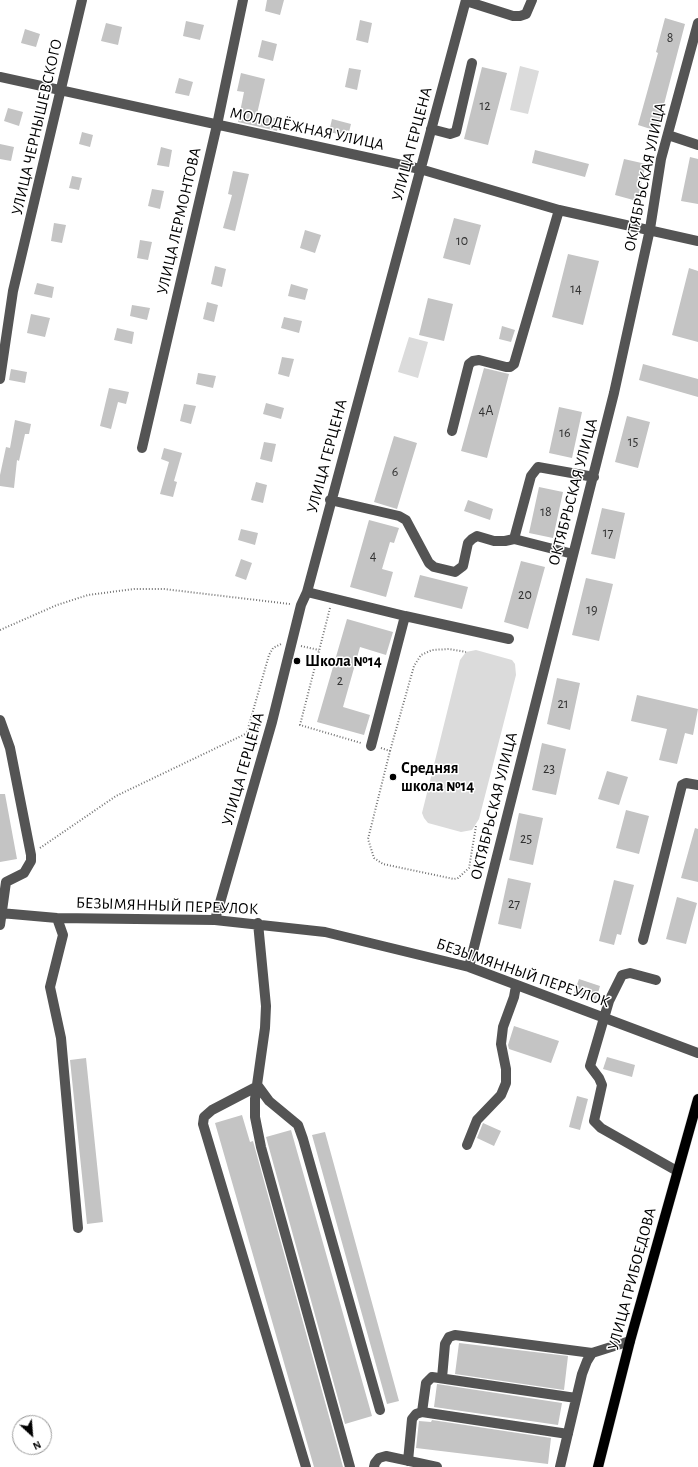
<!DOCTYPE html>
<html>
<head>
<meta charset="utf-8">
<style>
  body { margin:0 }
  #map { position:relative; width:698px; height:1467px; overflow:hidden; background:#fff; font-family:"Alegreya Sans",sans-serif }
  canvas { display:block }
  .north { position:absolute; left:12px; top:1415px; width:40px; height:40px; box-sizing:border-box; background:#fff; border:1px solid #999; border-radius:50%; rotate:154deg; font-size:11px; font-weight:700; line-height:16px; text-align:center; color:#000 }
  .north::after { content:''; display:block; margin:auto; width:14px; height:18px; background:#000; clip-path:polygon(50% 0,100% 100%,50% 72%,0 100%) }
</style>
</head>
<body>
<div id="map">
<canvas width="698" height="1467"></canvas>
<div class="north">N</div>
</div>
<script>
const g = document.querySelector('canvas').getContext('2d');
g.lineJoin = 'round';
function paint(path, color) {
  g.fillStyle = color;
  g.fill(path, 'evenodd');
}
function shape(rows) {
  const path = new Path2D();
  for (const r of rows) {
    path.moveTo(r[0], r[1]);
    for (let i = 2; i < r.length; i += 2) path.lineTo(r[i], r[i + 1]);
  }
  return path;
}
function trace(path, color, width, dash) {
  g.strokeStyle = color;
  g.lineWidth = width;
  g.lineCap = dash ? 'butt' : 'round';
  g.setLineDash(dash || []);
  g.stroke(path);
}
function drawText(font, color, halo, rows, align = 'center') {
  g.font = font + ' "Alegreya Sans",sans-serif';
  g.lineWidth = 3;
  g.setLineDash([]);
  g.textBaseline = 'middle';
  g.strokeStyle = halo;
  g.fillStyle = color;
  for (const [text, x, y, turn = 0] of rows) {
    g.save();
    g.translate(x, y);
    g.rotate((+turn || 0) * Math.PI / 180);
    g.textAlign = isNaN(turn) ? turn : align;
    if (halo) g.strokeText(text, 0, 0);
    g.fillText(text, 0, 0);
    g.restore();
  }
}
paint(shape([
  [520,66,539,71,528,114,510,110],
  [409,337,428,342,418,378,398,372],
  [476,650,512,660,515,664,516,675,479,819,472,830,461,832,428,823,424,818,422,813,460,660,466,652]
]), '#dbdbdb');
paint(shape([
  [267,0,284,0,280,15,265,11],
  [665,18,685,24,657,131,638,125,658,53,656,52],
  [360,20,372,23,368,43,356,40],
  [186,21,204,25,200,40,183,36],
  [106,23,122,27,118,45,101,41],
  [25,29,40,34,36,47,21,43],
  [262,40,277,44,273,61,258,57],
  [482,67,507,73,488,145,464,139],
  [349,68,361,70,357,90,345,87],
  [241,73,265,79,257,114,279,119,277,131,238,122,244,92,237,91],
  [179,78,193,82,189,96,175,93],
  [8,108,23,112,19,126,4,121],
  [332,119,351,124,348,136,329,132],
  [82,132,93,135,90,147,79,144],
  [0,144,14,147,11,161,0,159],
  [161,147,172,150,169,167,157,165],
  [535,150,589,164,585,177,532,163],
  [690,157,698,159,698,204,681,201],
  [624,159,646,164,637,201,615,195],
  [233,171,249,174,235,231,223,228,232,195,228,194],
  [72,176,82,178,79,190,69,188],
  [152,189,164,191,160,209,148,206],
  [454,218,481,225,470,265,443,258],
  [54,223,66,225,62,243,51,241],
  [305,230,321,235,315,253,300,248],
  [140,240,152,242,148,260,137,258],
  [568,254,599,261,583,325,552,317],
  [215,266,226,269,222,287,211,284],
  [689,268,698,271,698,342,672,335],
  [37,283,54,287,52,298,34,294],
  [291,284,308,289,305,300,288,296],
  [428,298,453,304,444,341,419,335],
  [207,302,218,305,214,322,203,319],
  [132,305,150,308,147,320,130,316],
  [31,314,50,318,45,337,27,333],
  [284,317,302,321,299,333,281,328],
  [502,326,515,330,511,342,499,339],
  [117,328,134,332,132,344,114,340],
  [282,357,294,359,289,377,278,374],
  [643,364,698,379,698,397,639,380],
  [484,368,509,374,487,458,461,451],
  [11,369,27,372,25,383,9,380],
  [198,373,216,376,213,388,196,384],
  [109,388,129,392,126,404,118,402,111,429,100,426],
  [266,403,284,408,281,419,263,414],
  [184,404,196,406,191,424,180,421],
  [559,407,582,412,572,458,549,453],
  [627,416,650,422,638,468,615,462],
  [15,420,31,424,29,434,25,434,19,461,17,460,14,488,0,486,0,475,6,447,10,448],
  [394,436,417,443,397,509,374,502],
  [264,442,276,444,272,462,260,459],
  [164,448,182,453,174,481,177,482,173,497,160,494,169,462,161,459],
  [256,482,267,485,263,503,251,500],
  [539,487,563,492,553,538,529,533],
  [468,500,493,509,490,520,464,511],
  [602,508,625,513,615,559,591,554],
  [369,520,399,528,394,543,390,542,382,569,393,572,386,597,350,587],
  [241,529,258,533,255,545,238,540],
  [241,559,252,563,246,580,235,576],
  [521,561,545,567,528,629,504,622],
  [420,575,468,587,462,609,414,597],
  [586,578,613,584,599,641,572,635],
  [347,619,393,632,386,655,360,647,343,707,370,715,364,735,317,722],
  [557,678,580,683,570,730,547,724],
  [637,695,698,709,693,735,685,733,677,764,659,760,667,729,631,721],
  [542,743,566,749,556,795,532,790],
  [607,771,628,777,619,805,598,799],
  [0,794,5,794,17,859,0,862],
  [626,810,649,816,639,854,616,848],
  [519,813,543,818,533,865,509,860],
  [695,828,698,829,698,882,681,878],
  [508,878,531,883,521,929,498,924],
  [614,880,634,885,621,935,617,934,614,945,599,941],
  [677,897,697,903,686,944,666,939],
  [579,979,600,986,596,1000,574,993],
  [514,1026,559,1041,551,1063,509,1049,508,1045],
  [607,1057,635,1065,632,1077,603,1069],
  [86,1058,103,1222,87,1224,70,1060],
  [577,1096,588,1099,580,1130,569,1127],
  [242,1115,250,1142,253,1141,343,1467,314,1467,215,1123],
  [483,1123,501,1131,494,1146,477,1138],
  [291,1130,372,1416,345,1424,266,1137],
  [325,1132,399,1401,387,1404,312,1135],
  [459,1343,568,1356,564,1390,455,1374],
  [437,1384,562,1403,558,1425,434,1407],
  [432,1420,551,1438,548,1464,416,1448,419,1421,431,1422]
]), '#c4c4c4');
const major = shape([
  [598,1467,630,1341,698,1099]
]);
trace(major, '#dbdbdb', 11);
trace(shape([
  [330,608,300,725,361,743],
  [0,630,57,605,88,595,134,589,164,589,290,604],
  [301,646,319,650],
  [247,732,269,655,273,648,281,644],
  [381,748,390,751,368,839,374,858,383,864,454,879,458,878,469,868,476,826],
  [390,751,414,666,421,655,432,650,449,649,466,652],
  [40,848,116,796,260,727]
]), '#767676', 2, [1, 2]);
trace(shape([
  [466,1,513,16,520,16,526,14,532,0],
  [0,77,420,169,559,210,698,241],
  [431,129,450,134,456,132,472,63],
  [668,135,698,145],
  [0,379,13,291,82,0],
  [452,431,469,364,473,361,479,360,506,367,510,367,514,364,559,210],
  [142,448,217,125,243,0],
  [330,500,399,516,406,520,429,563,434,567,455,572,463,566,468,543,472,539,477,536,494,541,505,541,514,539,531,476,538,467,594,477],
  [514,539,573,554],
  [307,592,405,616,509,639],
  [0,720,10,748,31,855,31,861,24,873,6,882,0,925],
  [371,746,405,616],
  [0,913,57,918,215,920,325,932,469,967,698,1053],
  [57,918,63,935,50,987,61,1038,78,1228],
  [215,920,272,722,301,605,307,592,466,0],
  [258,923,266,1006,265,1028,255,1099,255,1117,261,1147,350,1467],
  [643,940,682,785,686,783,698,785],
  [469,967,614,393,650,229,661,159,698,23],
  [656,980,630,973,622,975,609,1001,590,1066,599,1078,602,1085,594,1121,601,1128,677,1171],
  [258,1086,212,1110,204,1117,203,1124,306,1467],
  [258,1086,269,1101,298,1125,303,1139,380,1410],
  [467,1145,477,1120,501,1095,506,1083,506,1069,501,1044,503,1027,514,997,516,986],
  [442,1378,445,1344,449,1337,455,1335,592,1353],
  [422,1412,426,1383,432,1377,576,1398],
  [408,1461,412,1419,416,1414,422,1412,568,1434],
  [374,1467,375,1463,379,1458,386,1456,437,1467],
  [560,1467,582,1374,587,1361,592,1353,630,1341]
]), '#545454', 10);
trace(major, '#000', 10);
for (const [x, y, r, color] of [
  [297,661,4,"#000"],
  [393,777,4,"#000"]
]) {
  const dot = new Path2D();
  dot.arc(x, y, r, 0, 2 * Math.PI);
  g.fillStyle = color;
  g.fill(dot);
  trace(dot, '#fff', 1.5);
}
drawText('14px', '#313131', null, [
  ["8",670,38],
  ["12",485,106],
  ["10",462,241],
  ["14",576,289],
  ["4А",486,411],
  ["16",565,433],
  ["15",633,442],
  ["6",395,472],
  ["18",546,512],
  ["17",608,533],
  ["4",373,556],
  ["20",525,595],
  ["19",592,610],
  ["2",340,681],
  ["21",563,704],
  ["23",549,769],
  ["25",526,839],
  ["27",514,904]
]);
drawText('16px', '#000', '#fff', [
  ["УЛИЦА ЧЕРНЫШЕВСКОГО",37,127,-77],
  ["МОЛОДЁЖНАЯ УЛИЦА",307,129,12],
  ["УЛИЦА ГЕРЦЕНА",412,144,-75],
  ["ОКТЯБРЬСКАЯ УЛИЦА",645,177,-78],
  ["УЛИЦА ЛЕРМОНТОВА",179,221,-77],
  ["УЛИЦА ГЕРЦЕНА",327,456,-75],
  ["ОКТЯБРЬСКАЯ УЛИЦА",573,492,-75],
  ["УЛИЦА ГЕРЦЕНА",243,769,-74],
  ["ОКТЯБРЬСКАЯ УЛИЦА",494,806,-76],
  ["БЕЗЫМЯННЫЙ ПЕРЕУЛОК",167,906,2],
  ["БЕЗЫМЯННЫЙ ПЕРЕУЛОК",523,973,19],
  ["УЛИЦА ГРИБОЕДОВА",632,1279,-75]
]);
drawText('bold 16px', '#000', '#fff', [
  ["Школа №14",305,661],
  ["Средняя",401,768],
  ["школа №14",401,786]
], 'left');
</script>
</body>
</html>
